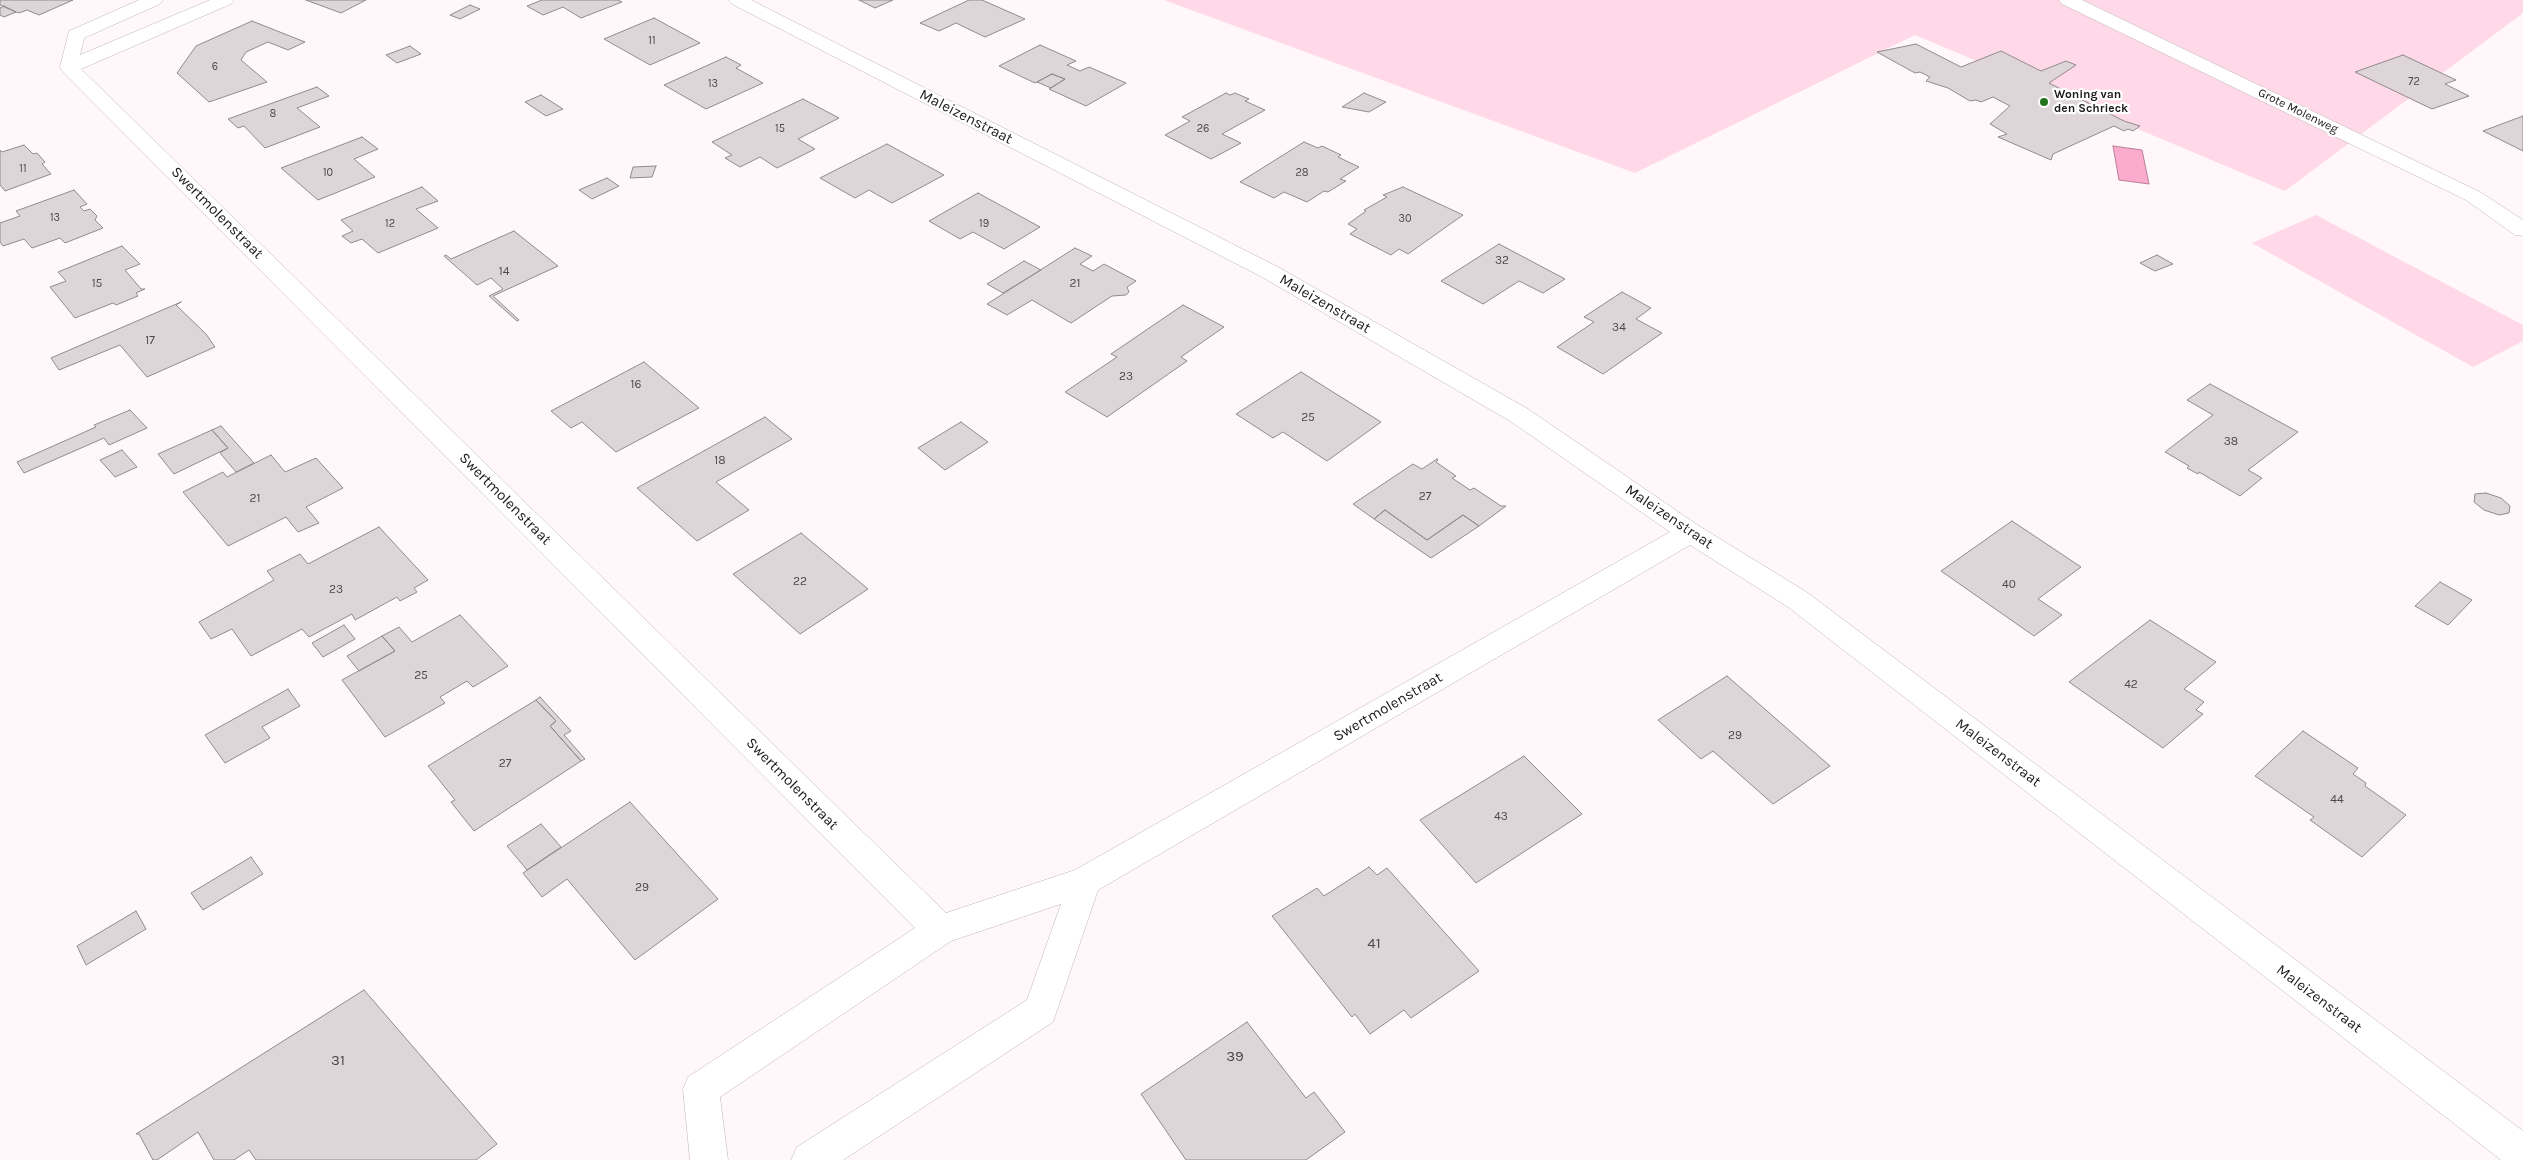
<!DOCTYPE html>
<html>
<head>
<meta charset="utf-8">
<style>
  body { margin:0 }
  canvas { display:block; background:#fff7fa }
</style>
</head>
<body>
<canvas width="2523" height="1160"></canvas>
<script>
const g = document.querySelector('canvas').getContext('2d');
g.lineJoin = 'round';
function paint(path, color) {
  g.fillStyle = color;
  g.fill(path, 'evenodd');
}
function shape(rows) {
  const path = new Path2D();
  for (const r of rows) {
    path.moveTo(r[0], r[1]);
    for (let i = 2; i < r.length; i += 2) path.lineTo(r[i], r[i + 1]);
  }
  return path;
}
function trace(path, color, width, dash) {
  g.strokeStyle = color;
  g.lineWidth = width;
  g.lineCap = dash ? 'butt' : 'round';
  g.setLineDash(dash || []);
  g.stroke(path);
}
function drawText(font, color, halo, rows, align = 'center') {
  g.font = font + ' Karla,sans-serif';
  g.lineWidth = 4.5;
  g.setLineDash([]);
  g.textBaseline = 'middle';
  g.strokeStyle = halo;
  g.fillStyle = color;
  for (const [text, x, y, turn = 0] of rows) {
    g.save();
    g.translate(x, y);
    g.rotate((+turn || 0) * Math.PI / 180);
    g.textAlign = isNaN(turn) ? turn : align;
    if (halo) g.strokeText(text, 0, 0);
    g.fillText(text, 0, 0);
    g.restore();
  }
}
paint(shape([
  [1164,0,2523,0,2523,13,2285,191,1915,35,1635,173],
  [2316,215,2523,325,2523,341,2473,367,2252,243]
]), '#ffd9e8');
const water = shape([
  [2113,146,2142,150,2149,184,2119,180,2113,146]
]);
paint(water, '#fbabcd');
trace(water, '#b87f97', 1);
const building = shape([
  [0,0,73,0,39,15,27,10,19,13,16,12,0,5,0,0],
  [306,0,366,0,341,13,306,0],
  [542,0,618,0,622,2,581,18,563,7,543,15,527,6,542,0],
  [859,0,893,0,875,8,859,0],
  [969,0,982,0,1025,19,985,37,956,23,939,31,920,23,969,0],
  [470,5,480,9,460,19,450,15,470,5],
  [4,6,16,12,4,17,0,15,0,8,4,6],
  [654,18,700,43,650,65,604,39,654,18],
  [252,21,305,42,288,50,268,42,246,52,241,60,267,82,209,102,177,73,196,46,252,21],
  [1916,44,1961,67,2001,51,2041,71,2066,61,2076,65,2049,83,2124,121,2140,126,2133,131,2128,129,2124,131,2114,126,2053,154,2051,160,1998,137,2007,134,1990,124,2010,106,1993,97,1981,102,1976,100,1970,101,1948,88,1926,81,1930,77,1920,72,1915,73,1877,52,1916,44],
  [1040,45,1076,61,1067,65,1080,71,1089,67,1126,83,1086,106,1049,89,1065,79,1052,74,1035,83,999,66,1040,45],
  [410,46,421,54,397,63,386,55,410,46],
  [2403,55,2456,80,2445,84,2469,96,2432,109,2355,72,2403,55],
  [726,57,741,65,736,68,763,83,706,109,664,85,726,57],
  [1052,74,1065,79,1051,88,1037,82,1052,74],
  [317,87,329,96,297,108,320,127,265,148,244,126,238,128,228,119,317,87],
  [1226,93,1230,95,1235,93,1249,99,1245,101,1265,110,1222,134,1241,143,1211,159,1165,135,1190,121,1182,117,1226,93],
  [1364,93,1386,102,1369,112,1342,107,1364,93],
  [541,95,563,109,546,116,525,102,541,95],
  [803,99,839,118,798,139,815,149,777,168,760,157,740,167,725,158,732,155,712,142,803,99],
  [2523,116,2523,151,2483,131,2523,116],
  [362,137,378,149,354,159,375,177,318,200,281,168,362,137],
  [1304,142,1318,148,1322,146,1341,155,1338,157,1359,167,1340,179,1346,181,1328,192,1324,191,1307,202,1284,192,1274,198,1240,182,1304,142],
  [887,144,944,175,892,203,869,190,855,198,820,178,887,144],
  [24,145,33,154,37,153,45,162,42,164,51,174,5,191,0,185,0,150,2,152,24,145],
  [656,166,652,177,630,178,633,167,656,166],
  [607,178,619,186,592,199,579,190,607,178],
  [422,187,438,201,416,209,438,228,378,253,362,239,351,243,342,236,353,231,341,220,422,187],
  [1403,187,1463,215,1408,254,1399,249,1391,255,1350,234,1357,229,1348,224,1366,211,1364,210,1387,197,1383,195,1403,187],
  [74,190,87,204,80,207,84,211,90,209,97,216,95,220,103,228,65,243,60,238,32,248,24,239,3,246,0,242,0,223,20,216,16,211,74,190],
  [978,193,1040,227,1004,249,973,232,960,239,929,221,978,193],
  [514,231,558,266,493,296,519,320,517,321,489,296,503,289,491,278,477,285,444,256,446,255,451,259,514,231],
  [1499,244,1565,279,1543,293,1519,281,1483,304,1441,281,1499,244],
  [122,246,140,264,125,270,141,289,145,289,136,293,138,296,116,305,113,303,75,318,50,287,66,281,58,272,122,246],
  [1075,248,1092,256,1080,264,1093,271,1104,264,1136,281,1127,287,1129,292,1126,295,1112,296,1071,323,1032,300,1007,315,987,304,1075,248],
  [2157,255,2173,264,2155,271,2140,263,2157,255],
  [1024,261,1041,270,1003,293,987,284,1024,261],
  [1622,292,1651,308,1636,319,1662,333,1603,374,1557,347,1594,322,1584,317,1622,292],
  [181,302,176,305,206,334,215,347,147,377,120,345,59,370,51,358,181,302],
  [1183,305,1224,327,1181,357,1187,361,1107,417,1065,392,1117,357,1111,354,1183,305],
  [644,362,699,408,616,452,582,422,571,428,551,411,644,362],
  [1301,372,1381,422,1327,461,1283,432,1273,438,1236,414,1301,372],
  [2210,384,2298,432,2248,470,2262,478,2240,496,2199,472,2198,474,2187,468,2189,466,2165,452,2213,415,2187,400,2210,384],
  [130,410,147,428,109,445,104,438,24,473,17,462,96,427,94,425,130,410],
  [765,417,792,439,716,482,749,510,697,541,637,488,765,417],
  [961,422,988,442,945,470,918,448,961,422],
  [221,426,254,463,236,472,220,453,228,448,212,430,221,426],
  [212,430,228,448,174,474,158,454,212,430],
  [122,450,137,467,115,477,100,460,122,450],
  [271,455,285,472,316,458,343,488,306,507,319,523,298,532,286,517,228,546,183,492,223,472,227,477,271,455],
  [1437,459,1438,460,1436,462,1456,476,1452,478,1470,490,1474,488,1501,506,1506,506,1479,526,1463,515,1427,540,1385,510,1374,519,1353,504,1413,464,1422,469,1437,459],
  [2486,493,2501,498,2510,506,2509,513,2499,515,2484,510,2474,502,2475,494,2486,493],
  [1385,510,1427,540,1463,515,1479,526,1431,558,1374,519,1385,510],
  [2012,521,2081,567,2038,599,2062,615,2034,636,1941,571,2012,521],
  [379,527,428,580,414,588,417,592,400,601,397,597,355,620,352,614,309,637,302,629,251,656,232,629,211,639,199,622,274,580,267,571,300,554,308,564,379,527],
  [801,533,868,589,800,634,733,574,801,533],
  [2440,582,2472,600,2448,625,2415,606,2440,582],
  [460,615,508,666,473,687,467,681,440,697,445,703,385,737,342,680,395,651,382,636,399,627,412,642,460,615],
  [2150,620,2216,662,2184,689,2204,702,2196,710,2203,714,2163,748,2069,682,2150,620],
  [344,625,355,639,323,657,312,643,344,625],
  [382,636,395,651,359,671,347,656,382,636],
  [1727,676,1830,766,1773,804,1713,751,1701,759,1658,720,1727,676],
  [288,689,300,706,262,727,270,738,225,763,205,735,288,689],
  [540,697,571,731,564,735,585,759,581,761,550,726,556,721,536,700,540,697],
  [536,700,556,721,550,726,581,761,474,831,451,802,455,800,428,766,536,700],
  [2303,731,2358,768,2353,774,2366,783,2365,786,2406,815,2362,857,2310,820,2314,817,2255,776,2303,731],
  [1524,756,1582,814,1476,883,1420,820,1524,756],
  [630,802,718,899,635,960,567,879,542,897,523,873,630,802],
  [541,824,561,847,527,870,507,846,541,824],
  [251,857,263,874,203,910,191,893,251,857],
  [1369,867,1377,875,1387,868,1479,971,1411,1018,1404,1010,1370,1034,1355,1014,1352,1017,1272,916,1317,888,1324,896,1369,867],
  [136,911,146,929,86,965,77,946,136,911],
  [364,990,497,1144,476,1160,256,1160,249,1150,234,1160,214,1160,198,1132,157,1160,153,1160,139,1134,136,1134,364,990],
  [1247,1022,1306,1098,1314,1092,1345,1132,1306,1160,1186,1160,1141,1094,1247,1022]
]);
paint(building, '#ded5d8');
trace(building, '#928a8d', 1);
const minor = shape([
  [139,0,163,0,160,4,84,38,80,55,210,0,234,0,231,4,81,69,946,913,1075,870,1670,532,1510,421,1262,277,732,4,729,0,751,0,1278,267,1528,409,1699,526,1808,593,2523,1131,2523,1160,2501,1160,1788,607,1690,545,1098,890,1053,1022,843,1160,791,1160,797,1147,1027,1000,1061,904,951,941,720,1097,728,1160,690,1160,683,1089,688,1077,915,928,62,71,60,67,69,31,139,0],
  [2059,0,2082,0,2480,192,2523,220,2523,236,2515,235,2466,200,2062,4,2059,0]
]);
trace(minor, '#beb5b8', 1);
paint(minor, '#fff');
for (const [x, y, r, color] of [
  [2044,102,5,"#22741e"]
]) {
  const dot = new Path2D();
  dot.arc(x, y, r, 0, 2 * Math.PI);
  g.fillStyle = color;
  g.fill(dot);
  trace(dot, '#fff', 2);
}
drawText('11px', '#4c484a', null, [
  ["11",652,41],
  ["6",215,67],
  ["72",2414,82],
  ["13",713,84],
  ["8",273,114],
  ["15",780,129],
  ["26",1203,129],
  ["11",23,169],
  ["10",328,173],
  ["28",1302,173],
  ["13",55,218],
  ["30",1405,219],
  ["12",390,224],
  ["19",984,224]
]);
drawText('bold 12px', '#1c191a', '#fff', [
  ["Woning van",2054,95],
  ["den Schrieck",2054,109]
], 'left');
drawText('12px', '#1c191a', '#fff', [
  ["Grote Molenweg",2298,111,26]
]);
drawText('12px', '#4c484a', null, [
  ["32",1502,261],
  ["14",504,272],
  ["15",97,284],
  ["21",1075,284],
  ["34",1619,328],
  ["17",150,341],
  ["23",1126,377],
  ["16",636,385],
  ["25",1308,418],
  ["38",2231,442],
  ["18",720,461],
  ["27",1425,497],
  ["21",255,499],
  ["22",800,582],
  ["40",2009,585],
  ["23",336,590],
  ["25",421,676],
  ["42",2131,685],
  ["29",1735,736],
  ["27",505,764],
  ["44",2337,800],
  ["43",1501,817],
  ["29",642,888]
]);
drawText('15px', '#1c191a', '#fff', [
  ["Maleizenstraat",966,117,27],
  ["Swertmolenstraat",217,213,45],
  ["Maleizenstraat",1325,304,30],
  ["Swertmolenstraat",505,499,45],
  ["Maleizenstraat",1669,517,34],
  ["Swertmolenstraat",1388,707,-30],
  ["Maleizenstraat",1998,753,37],
  ["Swertmolenstraat",792,784,45],
  ["Maleizenstraat",2319,999,37]
]);
drawText('15px', '#4c484a', null, [
  ["41",1374,944],
  ["39",1235,1057],
  ["31",338,1061]
]);
</script>
</body>
</html>
